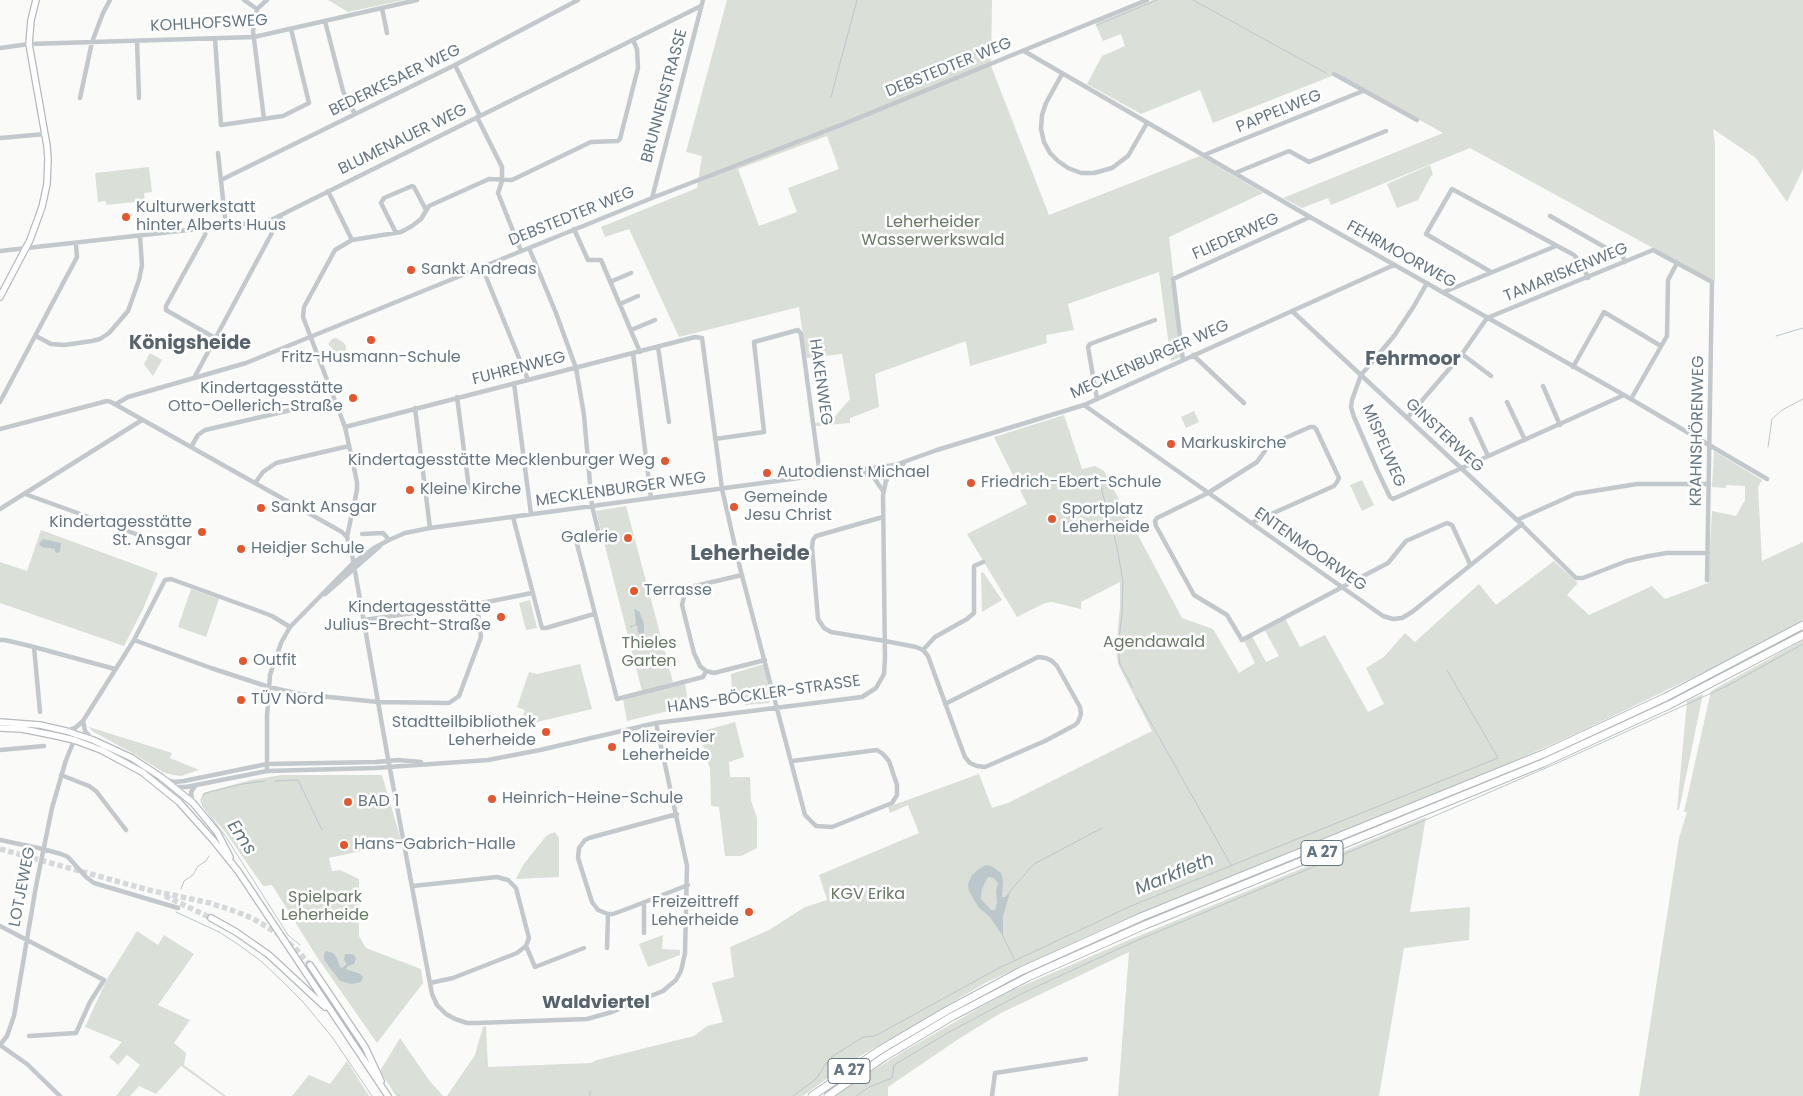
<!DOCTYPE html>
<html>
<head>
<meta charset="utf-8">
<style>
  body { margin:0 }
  canvas { display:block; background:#fafaf8 }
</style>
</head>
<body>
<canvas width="1803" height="1096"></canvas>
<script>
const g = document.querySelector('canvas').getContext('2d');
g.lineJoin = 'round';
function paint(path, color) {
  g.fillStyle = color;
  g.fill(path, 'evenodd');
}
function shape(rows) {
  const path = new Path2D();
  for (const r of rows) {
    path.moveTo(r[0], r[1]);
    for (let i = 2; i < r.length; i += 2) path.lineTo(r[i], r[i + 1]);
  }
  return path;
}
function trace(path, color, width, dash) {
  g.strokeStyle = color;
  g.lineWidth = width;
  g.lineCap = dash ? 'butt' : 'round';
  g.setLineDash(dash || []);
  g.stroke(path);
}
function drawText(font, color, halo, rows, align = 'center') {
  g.font = font + ' Poppins,sans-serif';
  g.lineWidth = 5;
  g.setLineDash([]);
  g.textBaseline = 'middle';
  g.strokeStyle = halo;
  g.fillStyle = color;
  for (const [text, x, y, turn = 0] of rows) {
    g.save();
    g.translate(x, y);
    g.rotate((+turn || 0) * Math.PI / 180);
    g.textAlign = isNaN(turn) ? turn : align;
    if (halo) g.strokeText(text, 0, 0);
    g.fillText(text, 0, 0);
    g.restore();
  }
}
paint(shape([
  [328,0,404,0,348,12],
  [727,0,992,0,991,66,1049,215,1200,156,1263,193,1169,237,1183,356,1171,361,1159,272,1068,304,1074,330,1046,335,1047,343,970,366,966,341,875,374,879,407,850,418,850,423,815,426,815,423,831,421,850,399,842,354,806,358,799,307,679,337,629,229,605,237,601,227,697,188,702,156,686,152],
  [827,136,839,169,788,188,797,212,759,226,738,169],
  [1153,0,1803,0,1803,169,1787,202,1756,158,1713,129,1715,145,1715,282,1470,148,1331,205,1328,198,1302,208,1283,198,1443,133,1337,74,1213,123,1200,90,1141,114,1087,84,1102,56,1125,46,1121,34,1103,41,1095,23],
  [1430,165,1433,175,1431,176,1418,200,1397,208,1387,184],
  [149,167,152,192,144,193,145,201,106,205,106,201,98,202,95,173],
  [336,338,344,343,346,347,346,351,342,357,339,356,328,344,332,339],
  [150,353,162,360,153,376,144,364],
  [1194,411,1199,422,1186,428,1181,417],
  [1064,415,1082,469,1095,466,1104,471,1182,618,1213,629,1239,673,1255,663,1244,641,1252,636,1266,662,1279,656,1264,629,1285,618,1300,647,1325,635,1368,712,1384,704,1366,668,1384,657,1405,633,1415,642,1479,584,1496,605,1554,561,1578,583,1567,595,1589,615,1652,586,1665,599,1708,583,1712,511,1736,516,1745,500,1745,486,1726,485,1726,488,1712,487,1714,451,1762,480,1758,487,1762,561,1803,542,1803,620,1725,662,1586,729,1503,766,1422,800,1114,924,987,982,850,1062,803,1096,447,1096,475,1055,483,1027,486,1026,488,1067,591,1063,597,1060,694,1036,707,1026,723,1022,712,983,734,977,730,947,769,930,805,907,827,900,819,875,919,833,908,805,890,813,888,807,979,774,992,808,1008,803,1152,731,1118,664,1116,650,1120,607,1120,582,1081,602,1081,609,1052,602,1045,603,1017,617,967,534,1027,504,994,437],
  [1362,480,1374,505,1362,511,1350,485],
  [626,506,673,682,642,691,596,511],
  [41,530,158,573,143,609,124,646,0,603,0,562,27,571],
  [983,572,1002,600,982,612,981,573],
  [191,589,219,599,206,637,178,627],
  [530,600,537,628,526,630,519,603],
  [1803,640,1803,1096,1639,1096,1679,838,1687,812,1684,812,1711,691],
  [580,664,592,709,537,722,523,715,525,710,517,707,529,672,537,674],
  [764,664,770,692,770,701,769,703,745,705,744,692,732,692,731,674],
  [685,683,689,708,664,712,627,721,623,699],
  [1703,694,1679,810,1677,810,1687,701],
  [735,722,744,757,729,762,730,777,750,777,751,801,757,818,757,848,741,856,725,856,719,807,711,806,710,769,699,732],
  [89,727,172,753,170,758,199,770,181,776,173,775,163,772,136,755,92,731],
  [282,775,382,775,401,840,360,845,361,851,329,858,332,871,340,870,359,879,359,936,366,948,421,969,423,983,377,1043,317,957,272,885,263,886,226,833,204,807,202,799,203,793,251,780],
  [1426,817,1410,912,1470,907,1469,940,1404,948,1379,1096,1118,1096,1129,952,1001,1013,960,1038,888,1087,888,1096,836,1096,848,1086,906,1050,981,1007,1013,990,1124,942],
  [555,832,559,838,559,877,516,879,523,865,547,835],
  [137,931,158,945,164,935,194,954,158,1005,190,1020,174,1043,186,1053,184,1065,226,1096,223,1096,181,1066,156,1094,139,1086,130,1096,116,1096,140,1065,127,1055,118,1065,109,1057,122,1042,85,1027,107,979],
  [663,935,662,949,680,950,680,955,648,967,639,944],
  [400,1038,429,1080,443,1096,396,1096,380,1071],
  [347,1061,369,1096,292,1096,309,1075,330,1084]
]), '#dadfd7');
paint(shape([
  [43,539,61,543,60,551,58,553,55,552,55,549,42,547,39,544],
  [634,609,639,611,644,624,644,634,652,641,654,647,648,650,645,649,641,636,637,630,638,627,636,625,630,628,630,626,635,625,636,622],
  [986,865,991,866,1001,873,1003,880,1002,897,1005,897,1010,892,1003,916,1003,936,989,916,979,908,969,891,968,884,972,875,979,869],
  [988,877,994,878,998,883,996,891,997,903,995,910,991,910,981,899,982,888],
  [326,951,333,953,337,958,340,967,342,968,347,964,344,960,345,954,351,954,354,955,356,958,354,964,348,966,346,969,360,974,363,977,361,982,352,984,340,981,324,960,324,954]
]), '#bbc7cb');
trace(shape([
  [1193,0,1326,73],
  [1097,25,1157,0],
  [831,97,857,0],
  [1776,336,1803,328],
  [1768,447,1772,419,1782,410,1803,399],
  [1100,484,1117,547,1123,582,1122,612,1118,649,1120,664,1133,688],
  [1137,698,1231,865],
  [265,781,242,784,209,792,204,794,201,800,203,806,226,837,288,935,300,945],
  [275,781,298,780,322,830],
  [181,889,184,881,193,875,198,866,206,861,209,856],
  [1009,892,1034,864,1102,828],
  [176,912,219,932,239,945,261,961,283,982,304,1003,332,1037,372,1096],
  [1003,936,1014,959],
  [399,1095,399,1096],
  [590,1096,590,1091],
  [793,1096,816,1079,830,1058,863,1037,875,1036,997,969,1131,906,1498,758,1447,670],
  [856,1096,869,1087,892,1078,894,1065,949,1032,1021,994,1131,943,1409,827,1555,764,1727,686,1803,644]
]), '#bbc7cb', 1);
trace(shape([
  [0,849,149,890,210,903,234,911,252,918,277,933,298,951,310,965],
  [165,896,211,918]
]), '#d5d9db', 5.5, [5.5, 3]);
const major = shape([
  [0,297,30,240,42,207,47,184,48,159,47,146,29,44,31,20,36,0],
  [0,722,40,725,66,731,93,740,132,758,161,777,193,803,217,832,230,857],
  [0,728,22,729,57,736,74,740,101,750,142,772,179,802,213,840,238,871,388,1096],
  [211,918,236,932,269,955,325,1007],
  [310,965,365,1047,381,1081]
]);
const highway = shape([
  [812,1096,880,1050,948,1010,1021,971,1141,917,1543,754,1666,697,1803,625],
  [828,1096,884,1057,953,1016,1028,977,1145,925,1543,763,1669,705,1803,635]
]);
trace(major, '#b5babe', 8);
trace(highway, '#b4b9bd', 9);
trace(shape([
  [244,0,257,9],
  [382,8,387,33],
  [325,21,343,91,355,114],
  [215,39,221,125,283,116,309,103,291,29],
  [137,41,139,98],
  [0,48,29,44,254,37,417,0],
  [1024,51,1310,217,1624,395,1767,479],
  [455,65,480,116],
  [1062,74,1046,103,1042,115,1041,129,1044,142,1050,153,1058,161,1068,168,1081,173,1094,173,1112,168,1128,156,1147,123],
  [1334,74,1417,120],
  [80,98,92,42,103,13,110,0],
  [477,117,502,167,502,181,498,193,521,251],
  [264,119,253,31,257,9,267,0],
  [0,138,45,134],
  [218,153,226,227],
  [1204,155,1363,91],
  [1235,173,1289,151,1309,162,1386,131],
  [221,180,455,65,578,0],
  [328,191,352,240],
  [652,198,703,0],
  [1550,216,1608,249,1620,249,1625,262],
  [206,229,205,235,166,306,166,310,215,338],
  [574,229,588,260,601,260,640,352],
  [396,233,381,203,384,198,412,186,414,187,426,210],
  [529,248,556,313,576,368,584,415,592,506,599,534,581,539,577,544,617,699,703,677,706,671],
  [0,251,269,221,701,6],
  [482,267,528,380],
  [1491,272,1426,234,1452,189,1574,255,1582,264,1588,278],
  [610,282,631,273],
  [1427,283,1414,306,1394,336,1361,375,1352,400,1351,407,1354,417,1378,472,1390,497,1393,499,1624,395],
  [1444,292,1556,246],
  [620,304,638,296],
  [1292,311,1517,520,1576,578,1583,578,1627,561,1649,556,1667,553,1708,553],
  [631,330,655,320],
  [36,336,51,344,64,345,92,341,100,339,109,333,128,311,139,280,142,265,140,236],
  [658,347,669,422],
  [633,353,651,498],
  [1462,354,1491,376],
  [1193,355,1244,403],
  [1183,360,1173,279,1310,217],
  [1573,367,1604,312,1661,346],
  [194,378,281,216],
  [514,383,531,514],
  [1543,386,1560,425],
  [457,397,469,488],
  [1097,399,1088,347,1090,344,1155,320],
  [1631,399,1667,336,1668,280,1677,263],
  [0,402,77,257,76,244],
  [1507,402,1525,440],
  [116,404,128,397,246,363,652,198,846,123,1147,0],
  [1084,405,1383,616,1393,619,1402,618,1412,612,1522,524],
  [415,408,430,528],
  [1407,418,1462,354,1487,318,1653,250,1712,282,1707,580],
  [1471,419,1488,456],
  [345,427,695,337,702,338,722,489,740,568,805,815,816,826,832,827,892,803,897,795,897,785,889,761,883,754,877,750,792,761],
  [0,429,107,401,111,402,342,532,347,537,352,554,387,753,432,994,437,1005,446,1014,455,1019,467,1023,476,1023,587,1019,612,1012,663,991,676,980,681,971,685,953,687,866,656,723],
  [715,439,764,432,754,342,798,330,801,334,820,475],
  [191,447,198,435,205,430,334,400],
  [860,471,874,478,883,491],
  [867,472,878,475,887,480],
  [889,477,904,463],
  [255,483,263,472,276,463,349,446],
  [25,494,169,546],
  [0,509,142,420],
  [513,517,542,628,546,628,594,614],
  [883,517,816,536,813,540,812,547,818,619,824,628,831,632,885,641,916,647,923,650,928,656,956,733,965,757,970,763,977,766,985,767,1045,741,1075,725,1078,722,1081,714,1080,707,1057,666,1052,661,1046,658,1038,657,945,704],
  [1517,520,1575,494,1637,484,1709,484],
  [1251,523,1334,486,1337,482,1339,478,1316,429,1314,427,1310,427,1274,443,1267,448,1257,462,1208,493,1157,518,1155,521,1156,526,1194,595,1227,615,1242,640,1388,563,1406,541,1447,523,1452,525,1470,564],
  [362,534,383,533,389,540],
  [347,537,357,490,357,482,345,427,303,317,304,307,335,250,352,240,401,232,412,226,421,219,429,206,489,179,512,180,591,142,618,141,620,139,638,68,637,49,633,40],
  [742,575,691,587,685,592,682,605,694,653,700,666,706,671,714,673,765,660],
  [325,594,380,546],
  [364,620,477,604,532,593],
  [0,640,5,640,34,647,40,712],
  [134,640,211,668,269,687,300,694,378,702,449,703,459,696,481,637,477,604],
  [34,647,115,669],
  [923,650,935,637,967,619,974,613,974,566,983,562],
  [83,721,85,731,92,739],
  [66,731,75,728,83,721,134,640,165,580,171,579,259,611,272,616,290,627],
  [0,750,44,746],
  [267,771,267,716,270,675,281,643,290,627,353,563,374,548,389,540,405,533,430,528,895,465,937,450,1084,405,1394,265],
  [61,775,89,786,96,791,126,830],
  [166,780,174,782,184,781,267,764,376,762,398,760,421,762],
  [174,787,186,787,267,771,375,768,488,760,540,750,656,723,862,697,876,688,884,674,885,658,883,495,886,481,895,465],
  [192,801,191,792,195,786],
  [677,814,589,838,585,840,579,848,578,858,592,902,598,910,608,914,613,914,632,907,688,885],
  [0,840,43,849,61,854,68,857,86,877,94,883,178,908],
  [413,886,497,877,508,880,516,888,529,938,526,946,517,953,453,978,430,983],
  [644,903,644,933],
  [0,926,104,980,90,1002,76,1033,29,1036],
  [526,946,535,967,584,948],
  [607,948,608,914],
  [0,1045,7,1036,14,1016,36,886,52,808,66,760,75,738],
  [0,1045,27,1064,60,1096],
  [992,1096,995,1073,1086,1059]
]), '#c3c8cc', 4.5);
trace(major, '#fff', 5.5);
trace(highway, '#fff', 7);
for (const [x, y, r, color] of [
  [126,217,5,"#e4572e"],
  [411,270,5,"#e4572e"],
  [371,340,5,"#e4572e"],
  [353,398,5,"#e4572e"],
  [1171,444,5,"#e4572e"],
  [665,461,5,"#e4572e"],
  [767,473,5,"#e4572e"],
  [971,483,5,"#e4572e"],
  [410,490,5,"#e4572e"],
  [734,507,5,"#e4572e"],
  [261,508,5,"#e4572e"],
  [1052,519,5,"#e4572e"],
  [202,532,5,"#e4572e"],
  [628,538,5,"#e4572e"],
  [241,549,5,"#e4572e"],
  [634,591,5,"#e4572e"],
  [501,617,5,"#e4572e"],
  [243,661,5,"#e4572e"],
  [241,700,5,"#e4572e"],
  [546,732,5,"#e4572e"],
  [612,747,5,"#e4572e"],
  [492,799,5,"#e4572e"],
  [348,802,5,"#e4572e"],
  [344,845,5,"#e4572e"],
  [749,912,5,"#e4572e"]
]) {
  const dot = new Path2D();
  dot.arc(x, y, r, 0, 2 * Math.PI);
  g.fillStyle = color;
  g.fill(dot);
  trace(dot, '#fff', 2);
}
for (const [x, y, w] of [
  [1322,853,42],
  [849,1071,42]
]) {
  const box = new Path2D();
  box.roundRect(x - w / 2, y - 12.5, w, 25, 4);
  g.fillStyle = '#fff';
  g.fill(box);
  trace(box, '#657683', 1);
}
drawText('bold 15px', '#657683', null, [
  ["A 27",1322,853],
  ["A 27",849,1071]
]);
drawText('16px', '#657683', '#fff', [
  ["KOHLHOFSWEG",209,24,-3],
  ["DEBSTEDTER WEG",949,68,-22],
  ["BEDERKESAER WEG",395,81,-26],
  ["BRUNNENSTRASSE",665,96,-75],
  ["PAPPELWEG",1279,112,-22],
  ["BLUMENAUER WEG",403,140,-26],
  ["DEBSTEDTER WEG",572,217,-22],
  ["FLIEDERWEG",1236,237,-24],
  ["FEHRMOORWEG",1401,255,29],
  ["TAMARISKENWEG",1566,273,-22],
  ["MECKLENBURGER WEG",1150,360,-24],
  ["FUHRENWEG",519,369,-14],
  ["HAKENWEG",820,382,82],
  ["KRAHNSHÖRENWEG",1698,431,-89],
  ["GINSTERWEG",1444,436,43],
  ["MISPELWEG",1383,446,67],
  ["MECKLENBURGER WEG",621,490,-8],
  ["ENTENMOORWEG",1310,550,35],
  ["HANS-BÖCKLER-STRASSE",764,695,-8],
  ["LOTJEWEG",23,887,-79]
]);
drawText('16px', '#657683', '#fff', [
  ["Kulturwerkstatt",136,208],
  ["hinter Alberts Huus",136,226],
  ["Sankt Andreas",421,270],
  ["Fritz-Husmann-Schule",371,358,"center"],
  ["Kindertagesstätte",343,389,"right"],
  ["Otto-Oellerich-Straße",343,407,"right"],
  ["Markuskirche",1181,444],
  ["Kindertagesstätte Mecklenburger Weg",655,461,"right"],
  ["Autodienst Michael",777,473],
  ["Friedrich-Ebert-Schule",981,483],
  ["Kleine Kirche",420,490],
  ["Gemeinde",744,498],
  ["Jesu Christ",744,516],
  ["Sankt Ansgar",271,508],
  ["Sportplatz",1062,510],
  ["Leherheide",1062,528],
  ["Kindertagesstätte",192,523,"right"],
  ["St. Ansgar",192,541,"right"],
  ["Galerie",618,538,"right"],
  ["Heidjer Schule",251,549],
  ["Terrasse",644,591],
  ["Kindertagesstätte",491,608,"right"],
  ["Julius-Brecht-Straße",491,626,"right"],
  ["Outfit",253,661],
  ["TÜV Nord",251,700],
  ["Stadtteilbibliothek",536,723,"right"],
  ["Leherheide",536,741,"right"],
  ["Polizeirevier",622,738],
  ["Leherheide",622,756],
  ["Heinrich-Heine-Schule",502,799],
  ["BAD 1",358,802],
  ["Hans-Gabrich-Halle",354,845],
  ["Freizeittreff",739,903,"right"],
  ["Leherheide",739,921,"right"]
], 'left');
drawText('16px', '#687a64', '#fff', [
  ["Leherheider",933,223],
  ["Wasserwerkswald",933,241],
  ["Agendawald",1154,643],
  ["Thieles",649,644],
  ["Garten",649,662],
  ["KGV Erika",868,895],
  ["Spielpark",325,898],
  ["Leherheide",325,916]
]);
drawText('italic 18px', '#60757c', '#fff', [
  ["Ems",241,838,56],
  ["Markfleth",1175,875,-22]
]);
drawText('bold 18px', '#57646e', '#fff', [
  ["Waldviertel",596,1003]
]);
drawText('bold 19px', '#57646e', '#fff', [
  ["Königsheide",190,344],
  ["Fehrmoor",1413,360]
]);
drawText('bold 21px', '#57646e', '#fff', [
  ["Leherheide",750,555]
]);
</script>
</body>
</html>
